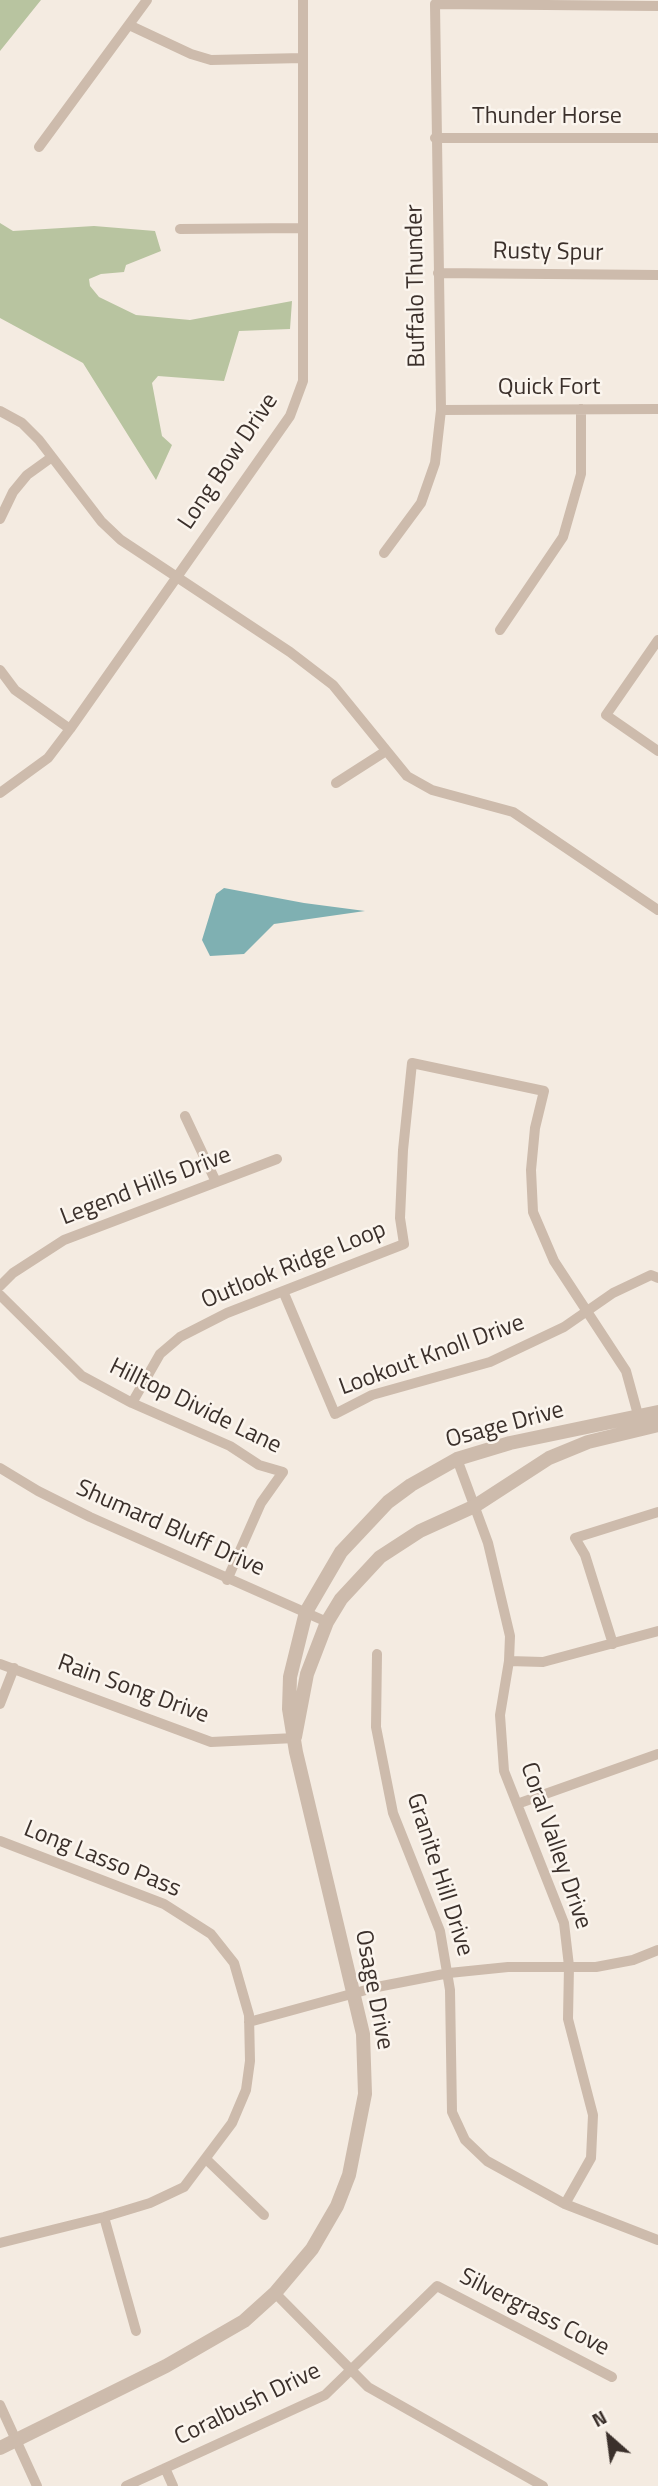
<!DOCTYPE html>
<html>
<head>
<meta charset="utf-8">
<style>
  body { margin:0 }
  #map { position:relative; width:658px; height:2486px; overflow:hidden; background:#f4ebe1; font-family:"Titillium Web",sans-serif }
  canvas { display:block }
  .north { position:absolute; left:574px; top:2402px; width:70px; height:70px; -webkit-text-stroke:5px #fbf5ee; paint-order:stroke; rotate:332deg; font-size:19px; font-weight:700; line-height:28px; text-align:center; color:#3b302b }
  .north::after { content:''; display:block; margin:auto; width:24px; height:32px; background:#3b302b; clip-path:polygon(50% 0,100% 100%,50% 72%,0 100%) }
</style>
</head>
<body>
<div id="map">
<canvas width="658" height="2486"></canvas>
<div class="north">N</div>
</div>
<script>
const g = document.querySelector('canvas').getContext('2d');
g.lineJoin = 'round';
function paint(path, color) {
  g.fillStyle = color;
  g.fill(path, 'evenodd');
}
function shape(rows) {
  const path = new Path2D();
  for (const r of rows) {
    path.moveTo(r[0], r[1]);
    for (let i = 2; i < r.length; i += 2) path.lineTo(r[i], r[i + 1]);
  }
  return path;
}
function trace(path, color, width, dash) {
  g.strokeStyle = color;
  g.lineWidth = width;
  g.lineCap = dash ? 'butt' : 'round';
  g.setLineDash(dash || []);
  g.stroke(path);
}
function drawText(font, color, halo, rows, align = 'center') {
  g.font = font + ' "Titillium Web",sans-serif';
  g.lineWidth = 5;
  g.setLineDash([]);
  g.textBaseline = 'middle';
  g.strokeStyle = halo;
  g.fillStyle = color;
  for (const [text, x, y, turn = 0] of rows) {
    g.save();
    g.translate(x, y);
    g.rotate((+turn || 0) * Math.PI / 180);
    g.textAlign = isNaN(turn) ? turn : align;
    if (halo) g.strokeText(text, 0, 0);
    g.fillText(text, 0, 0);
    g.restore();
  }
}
paint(shape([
  [0,0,41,0,0,51],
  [0,223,13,231,94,226,155,231,161,251,126,265,124,272,101,274,89,279,90,286,99,297,136,315,190,320,292,301,290,329,239,331,224,381,158,376,152,383,162,436,172,445,156,480,83,363,0,318]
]), '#b8c4a0');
paint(shape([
  [224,888,304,903,365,911,274,924,244,954,210,956,202,940,216,894]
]), '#7fb0b2');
trace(shape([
  [129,25,191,54,211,60,303,58],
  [435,138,658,138],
  [39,147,147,0],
  [180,229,302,228],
  [438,273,658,275],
  [441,410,658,409],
  [0,411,22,423,39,440,101,521,121,540,290,652,333,685,407,776,432,790,513,812,658,910],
  [0,519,13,492,27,475,52,457],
  [384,553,421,503,435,463,441,410,435,4,658,6],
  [500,630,563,537,581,474,581,409],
  [658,640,606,715,658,751],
  [0,670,15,690,70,729],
  [336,783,386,751],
  [0,793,48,758,70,729,290,416,303,381,303,0],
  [185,1116,216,1182],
  [0,1286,13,1273,64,1240,277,1159],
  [283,1291,335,1414,372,1395,490,1362,564,1327,613,1293,651,1275,658,1278],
  [0,1295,82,1376,132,1403,230,1446,259,1465,283,1472,261,1503,227,1580],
  [132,1403,160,1354,180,1337,227,1313,404,1244,400,1218,403,1150,412,1063,544,1091,535,1128,531,1170,533,1212,554,1261,626,1371,640,1422],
  [457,1459,488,1543,510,1636,509,1661,500,1715,504,1771,564,1923,569,1966,568,2019,593,2115,591,2158,565,2204],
  [0,1468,38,1491,90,1517,327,1622],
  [613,1644,585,1555,575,1538,658,1512],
  [377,1654,376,1727,393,1813,440,1931,450,1990,452,2112,465,2140,487,2161,565,2204,658,2240],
  [509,1661,543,1662,658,1631],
  [0,1664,211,1742,295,1738],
  [0,1704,14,1668],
  [517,1804,658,1754],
  [0,1841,164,1904,211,1934,234,1963,249,2015,250,2061,246,2090,232,2123,184,2187,150,2203,104,2217,0,2243],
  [249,2022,377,1987,449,1973,508,1967,596,1967,633,1960,658,1950],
  [206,2159,264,2215],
  [104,2217,136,2331],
  [275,2293,368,2387,543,2486],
  [0,2405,37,2486],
  [165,2468,173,2486],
  [126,2486,325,2395,437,2286,612,2377]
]), '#cdbbac', 10);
trace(shape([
  [295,1737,307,1674,327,1622,341,1599,380,1557,420,1531,475,1506,549,1458,588,1442,658,1425],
  [0,2448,166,2366,244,2321,275,2293,312,2249,337,2206,349,2175,365,2094,363,2034,296,1752,289,1709,290,1677,306,1612,341,1552,388,1502,411,1485,457,1459,510,1443,658,1412]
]), '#cdbbac', 14);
drawText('24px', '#3b302b', '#fbf5ee', [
  ["Thunder Horse",547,117],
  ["Rusty Spur",548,253,1],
  ["Buffalo Thunder",417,286,-91],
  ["Quick Fort",549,388],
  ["Long Bow Drive",229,462,-56],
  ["Legend Hills Drive",146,1187,-21],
  ["Outlook Ridge Loop",294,1266,-22],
  ["Lookout Knoll Drive",432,1356,-20],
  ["Hilltop Divide Lane",195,1407,26],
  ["Osage Drive",505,1426,-15],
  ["Shumard Bluff Drive",170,1529,24],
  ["Rain Song Drive",133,1690,20],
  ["Coral Valley Drive",555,1846,71],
  ["Long Lasso Pass",102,1860,22],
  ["Granite Hill Drive",439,1875,72],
  ["Osage Drive",373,1990,79],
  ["Silvergrass Cove",534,2313,27],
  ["Coralbush Drive",248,2405,-26]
]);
</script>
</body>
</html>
